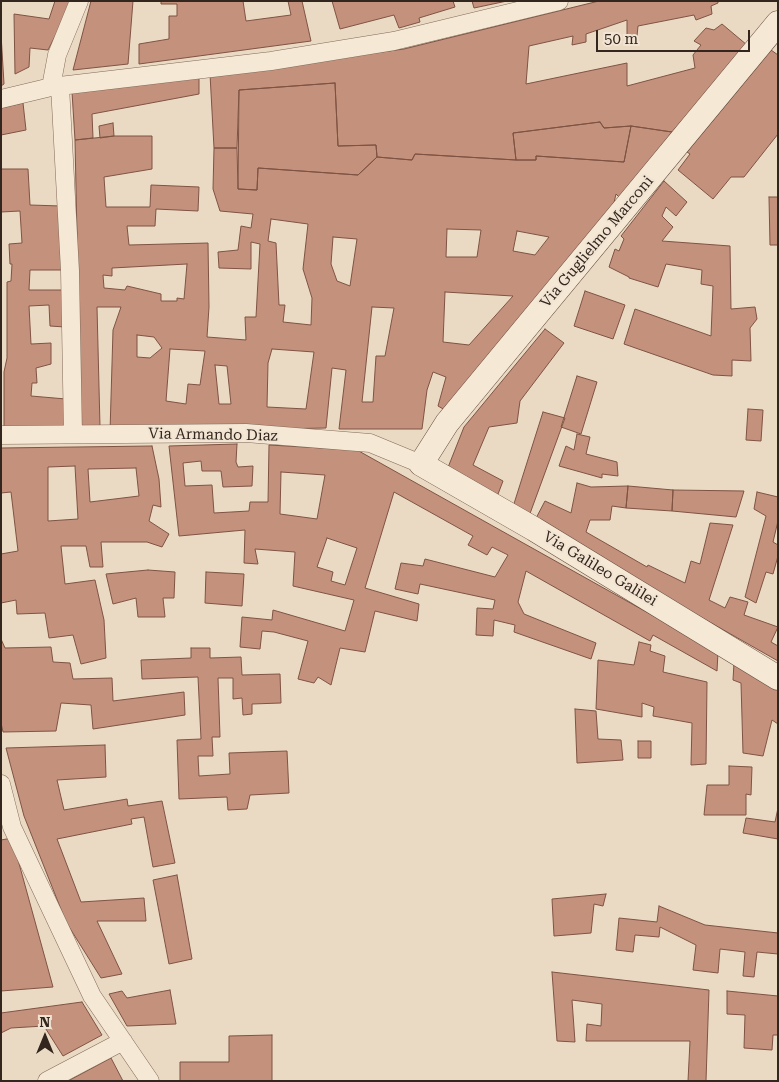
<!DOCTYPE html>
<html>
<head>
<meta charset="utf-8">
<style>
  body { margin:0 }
  #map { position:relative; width:779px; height:1082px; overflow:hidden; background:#ead9c3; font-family:"Roboto Serif",serif }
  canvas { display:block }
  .frame { position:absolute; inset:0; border:2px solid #33261e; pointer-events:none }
  .north { position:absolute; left:20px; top:1012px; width:50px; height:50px; -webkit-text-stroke:4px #f2e4d2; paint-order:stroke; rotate:0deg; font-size:14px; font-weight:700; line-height:20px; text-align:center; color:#33261e }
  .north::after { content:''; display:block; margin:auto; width:18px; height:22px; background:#33261e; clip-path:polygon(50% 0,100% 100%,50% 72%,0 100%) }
  .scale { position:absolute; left:596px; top:30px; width:154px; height:22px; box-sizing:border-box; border:2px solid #33261e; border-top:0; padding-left:6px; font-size:15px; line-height:18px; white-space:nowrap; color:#33261e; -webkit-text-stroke:4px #f2e4d2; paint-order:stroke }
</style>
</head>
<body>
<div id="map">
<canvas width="779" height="1082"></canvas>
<div class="frame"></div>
<div class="north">N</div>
<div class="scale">50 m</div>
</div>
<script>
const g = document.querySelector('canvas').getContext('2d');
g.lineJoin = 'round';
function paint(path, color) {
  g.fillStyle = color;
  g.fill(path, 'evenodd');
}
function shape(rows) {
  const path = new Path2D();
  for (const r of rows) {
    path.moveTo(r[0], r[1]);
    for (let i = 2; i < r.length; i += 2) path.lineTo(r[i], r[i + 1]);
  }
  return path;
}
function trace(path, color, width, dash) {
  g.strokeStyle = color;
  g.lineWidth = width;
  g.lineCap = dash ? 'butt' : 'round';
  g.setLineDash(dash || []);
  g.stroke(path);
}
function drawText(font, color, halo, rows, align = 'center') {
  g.font = font + ' "Roboto Serif",serif';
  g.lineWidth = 4;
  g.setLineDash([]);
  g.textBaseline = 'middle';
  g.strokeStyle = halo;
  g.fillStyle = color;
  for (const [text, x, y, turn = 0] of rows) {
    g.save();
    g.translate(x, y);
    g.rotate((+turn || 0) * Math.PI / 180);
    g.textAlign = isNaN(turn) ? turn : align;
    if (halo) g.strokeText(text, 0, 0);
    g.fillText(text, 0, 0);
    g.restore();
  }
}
const building = shape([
  [55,1,73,1,48,50,30,48,29,67,15,74,14,14,49,19,55,1],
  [91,1,133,1,128,64,73,70,91,1],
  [161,1,243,1,246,21,291,15,288,1,302,1,311,41,139,64,139,44,169,39,169,16,177,16,177,4,161,4,161,1],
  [332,1,453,1,455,7,419,18,420,22,399,28,394,15,340,29,332,1],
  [472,1,507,1,474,8,472,1],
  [599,1,718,1,718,3,711,6,712,14,696,20,694,15,638,26,637,36,627,35,627,20,586,34,586,42,572,45,573,36,529,46,526,84,627,63,627,86,695,68,693,55,701,45,694,41,706,28,714,30,722,24,747,45,672,132,631,126,604,128,600,122,513,133,516,160,415,154,412,160,377,157,376,145,338,146,335,83,239,90,237,148,214,148,210,74,404,49,599,1],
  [1,34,4,84,1,86,1,34],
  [771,50,778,55,778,134,744,177,731,177,713,199,678,170,690,154,687,152,771,50],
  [199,75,199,94,92,114,93,138,75,140,72,92,199,75],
  [335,83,338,146,376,145,377,157,358,175,258,168,257,190,238,189,239,90,335,83],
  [23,103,26,130,1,135,1,108,23,103],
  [600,122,604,128,631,126,624,162,536,156,536,160,516,160,513,133,600,122],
  [113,123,114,136,100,138,99,126,113,123],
  [631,126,672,132,620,198,616,194,613,207,445,410,438,406,446,377,433,372,427,390,422,429,339,429,346,370,332,368,326,428,110,432,113,330,121,307,97,307,100,427,81,427,75,140,114,136,152,136,152,169,104,177,106,207,150,207,151,185,199,187,198,211,156,209,155,226,127,226,129,245,208,243,209,307,207,337,246,340,245,317,256,317,260,244,251,242,251,269,219,268,218,252,238,250,241,226,251,228,253,214,220,211,213,189,214,148,237,148,238,189,257,190,258,168,358,175,377,157,412,160,415,154,516,160,536,160,536,156,624,162,631,126],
  [271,219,308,224,303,269,312,298,311,325,283,322,285,305,279,305,276,243,268,241,271,219],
  [447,229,481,230,477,257,446,257,447,229],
  [517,231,549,237,535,255,513,251,517,231],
  [333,237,357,239,350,286,337,281,331,264,333,237],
  [187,264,184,299,177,298,177,301,161,301,161,294,127,286,125,290,104,288,103,275,112,276,112,268,187,264],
  [445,292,513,296,469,345,443,342,445,292],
  [372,307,394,308,385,356,376,356,373,402,362,402,372,307],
  [137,335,154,337,162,348,150,358,137,357,137,335],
  [170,349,205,351,200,385,188,384,186,404,166,401,170,349],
  [272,349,314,352,306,409,267,407,268,363,272,349],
  [215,365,227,366,231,404,219,404,215,365],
  [1,169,28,169,30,205,61,206,63,270,30,270,29,290,63,290,65,327,50,326,49,305,29,306,31,344,51,343,51,364,36,368,37,383,32,383,31,396,66,399,66,429,4,429,4,372,7,358,7,282,11,281,12,264,10,264,9,244,22,243,20,211,1,212,1,169],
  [664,181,687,202,676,216,666,207,662,216,673,227,662,241,730,246,731,309,755,307,757,319,750,328,751,361,732,360,732,376,713,375,624,344,635,309,711,336,713,286,701,284,702,270,666,264,658,287,629,278,629,277,609,267,615,249,619,251,624,239,621,236,664,181],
  [769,197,778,197,778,245,770,245,769,197],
  [585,291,625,305,613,339,574,326,585,291],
  [545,329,564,343,520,401,517,423,489,427,473,465,503,481,495,502,445,475,464,427,545,329],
  [577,376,597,382,581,434,561,427,577,376],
  [748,409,763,410,761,441,746,440,748,409],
  [543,412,565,418,528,519,512,510,543,412],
  [577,434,590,437,586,454,617,462,618,476,602,474,602,478,559,466,566,446,574,450,577,434],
  [237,444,236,462,238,467,253,466,252,486,223,487,221,471,202,471,201,461,183,463,185,486,212,485,214,513,249,511,250,502,268,502,269,445,357,450,718,652,717,671,653,635,650,641,526,571,518,602,524,614,596,643,591,659,514,632,515,625,494,620,493,636,476,635,477,608,493,609,495,600,420,584,418,594,395,589,401,563,423,566,425,559,495,577,508,555,492,547,487,555,468,545,473,536,394,492,365,588,419,604,417,621,375,611,365,652,340,648,331,685,318,677,314,683,298,679,308,641,274,632,262,631,260,649,240,647,242,617,272,620,273,610,345,631,354,600,293,586,295,552,255,549,258,564,244,563,245,530,179,536,169,446,237,444],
  [281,472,325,475,317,519,280,514,281,472],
  [327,538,357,548,345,585,331,581,333,572,317,567,327,538],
  [152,446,159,479,161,507,153,505,149,521,169,534,162,547,147,542,101,542,103,567,90,567,86,546,61,546,65,584,95,580,104,620,106,658,81,664,73,635,49,638,45,613,17,614,16,600,1,603,1,554,18,551,11,492,1,493,1,448,152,446],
  [75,466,78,519,48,521,48,467,75,466],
  [136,468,139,496,90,502,88,469,136,468],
  [577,483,591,487,628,486,626,508,612,506,610,520,590,520,586,532,647,567,648,565,685,583,691,561,700,564,710,523,733,525,709,600,725,608,730,597,748,602,744,615,778,627,771,642,778,646,778,661,534,522,545,501,571,513,577,483],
  [628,486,673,490,672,511,626,508,628,486],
  [673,490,744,491,736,517,672,511,673,490],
  [757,492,778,497,778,521,773,542,778,545,778,556,773,574,766,572,756,603,745,597,766,516,754,509,757,492],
  [148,570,175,572,174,598,163,598,165,617,138,617,136,598,113,604,106,574,148,570],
  [206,572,244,574,242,606,205,603,206,572],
  [1,639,5,648,51,647,53,662,70,663,73,679,112,678,113,701,184,692,185,715,93,729,91,705,61,703,56,731,3,732,1,723,1,639],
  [639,642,651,645,650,651,665,656,663,672,707,682,706,764,691,765,692,723,653,716,654,707,642,703,642,717,596,709,598,660,634,665,639,642],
  [191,648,210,648,210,658,241,657,242,675,280,674,281,703,252,704,252,714,243,715,242,698,233,699,233,678,218,678,220,737,212,737,213,756,198,756,199,776,230,774,229,753,287,751,289,793,250,795,247,809,228,810,227,797,179,799,177,740,201,739,198,677,142,679,141,660,191,658,191,648],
  [734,663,778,689,778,724,772,720,763,756,743,753,741,683,733,680,734,663],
  [575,709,596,711,598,739,621,740,623,760,577,763,575,709],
  [638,741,651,741,651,758,638,758,638,741],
  [105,745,106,777,57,780,64,810,127,799,128,806,162,801,175,863,153,867,144,817,131,819,132,824,57,839,81,902,144,898,146,921,97,921,122,974,101,978,66,922,24,816,6,748,105,745],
  [729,766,752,767,751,795,746,794,746,815,704,815,707,785,729,785,729,766],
  [778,808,778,839,743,833,746,818,775,822,778,808],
  [12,838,53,987,1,991,1,840,12,838],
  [177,875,192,959,169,964,153,880,177,875],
  [606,894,603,906,594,904,591,933,554,936,552,899,606,894],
  [659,906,705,925,778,933,778,954,757,952,754,977,743,976,745,952,720,949,718,973,693,970,696,945,660,927,659,937,635,935,633,952,616,950,619,918,657,922,659,906],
  [552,972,709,990,706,1081,688,1081,690,1041,586,1041,587,1024,601,1026,602,1004,572,1000,575,1042,557,1041,552,972],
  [170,990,176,1024,127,1026,109,994,122,991,127,998,170,990],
  [727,991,778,996,778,1035,773,1035,772,1050,744,1048,745,1015,727,1014,727,991],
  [82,1002,102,1035,63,1056,44,1026,11,1028,1,1033,1,1013,82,1002],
  [272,1035,272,1081,180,1081,180,1062,229,1062,229,1036,272,1035],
  [111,1058,123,1081,68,1081,111,1058]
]);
paint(building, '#c4917c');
trace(building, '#7f5343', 1);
const street = shape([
  [60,86,70,271,73,434],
  [51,87,57,55,79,1],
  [1,99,51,87,271,61,394,41,559,1],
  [1,435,246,433,370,443,421,464],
  [1,784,12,827,92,996,150,1081],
  [47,1081,123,1041]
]);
const secondary = shape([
  [778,23,447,423,421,464,534,529,778,678]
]);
trace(street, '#826b5b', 19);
trace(secondary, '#644c3f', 25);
trace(street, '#f5e8d5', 18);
trace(secondary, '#f5e8d5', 24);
drawText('15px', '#33261e', '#f2e4d2', [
  ["Via Guglielmo Marconi",597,242,-50],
  ["Via Armando Diaz",213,435,1],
  ["Via Galileo Galilei",600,569,31]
]);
</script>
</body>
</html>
